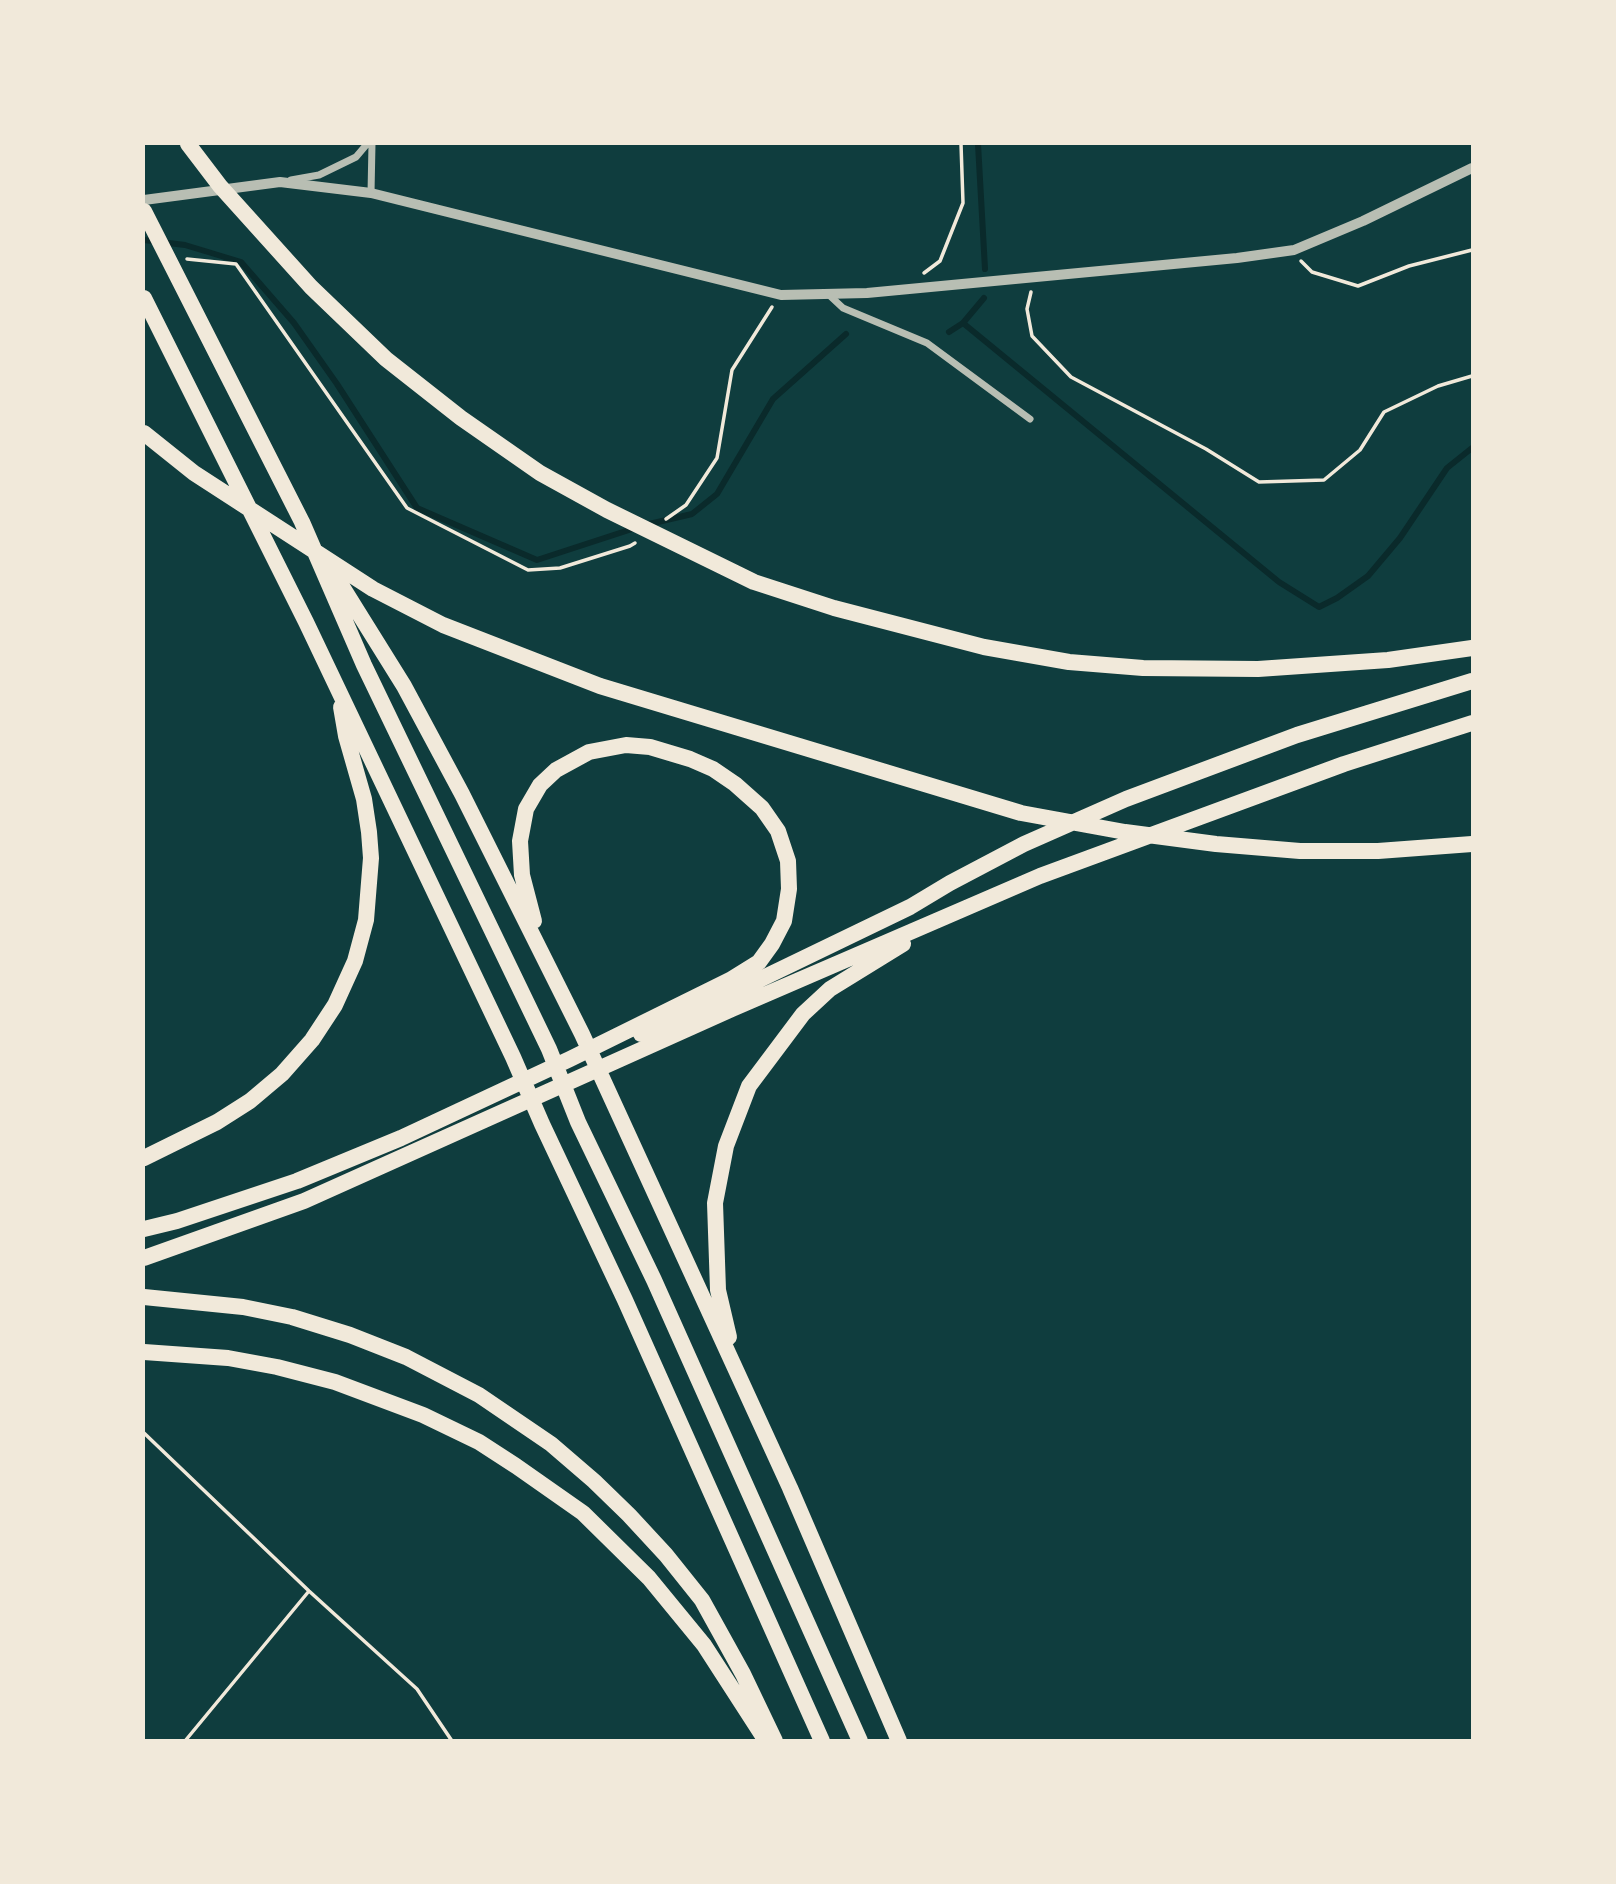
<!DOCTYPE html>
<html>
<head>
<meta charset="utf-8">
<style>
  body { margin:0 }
  #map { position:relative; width:1616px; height:1884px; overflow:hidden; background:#0f3d3e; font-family:Roboto,sans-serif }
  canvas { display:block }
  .frame { position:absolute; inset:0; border:145px solid #f1e9da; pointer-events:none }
</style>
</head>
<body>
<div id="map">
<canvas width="1616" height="1884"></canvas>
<div class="frame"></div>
</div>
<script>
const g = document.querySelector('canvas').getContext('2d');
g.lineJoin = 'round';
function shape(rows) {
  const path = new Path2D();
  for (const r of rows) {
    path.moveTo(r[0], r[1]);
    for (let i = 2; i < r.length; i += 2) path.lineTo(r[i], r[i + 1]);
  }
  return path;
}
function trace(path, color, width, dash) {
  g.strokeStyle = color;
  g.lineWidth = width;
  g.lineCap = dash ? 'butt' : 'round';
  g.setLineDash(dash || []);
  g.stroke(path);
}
trace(shape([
  [978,144,985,269],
  [144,240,185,245,241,262,294,323,337,384,417,508,537,560,635,528],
  [963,323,984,298],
  [949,332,963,323,1279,582,1319,607,1337,598,1368,576,1400,538,1447,468,1472,448],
  [645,525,692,514,717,494,773,399,846,334]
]), '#0a2a2b', 6);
trace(shape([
  [187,259,236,264,407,508,528,570,560,568,630,546,635,543],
  [1301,261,1312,272,1358,286,1409,266,1472,250],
  [924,273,940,261,963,203,961,144],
  [1031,292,1027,309,1032,336,1071,377,1206,449,1259,482,1324,480,1360,450,1384,412,1438,386,1472,376],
  [666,519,686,505,717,458,732,370,772,307],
  [144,1433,309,1591,417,1689,452,1741],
  [185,1741,309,1591]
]), '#f1e9da', 3.5);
trace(shape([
  [291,180,319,175,356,157,367,144],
  [371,193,372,144],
  [828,294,843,308,927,343,1030,419]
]), '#b8beb3', 7);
trace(shape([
  [144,200,280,182,371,193,781,295,867,293,1237,258,1294,250,1363,221,1472,168]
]), '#b8beb3', 10);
trace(shape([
  [188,144,220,186,311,287,386,359,461,418,540,473,607,510,754,582,834,608,984,647,1069,662,1143,668,1258,669,1388,660,1472,648],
  [144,211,302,522,364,665,549,1049,578,1122,654,1280,860,1741],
  [144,298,306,622,513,1057,542,1124,625,1300,822,1741],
  [144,433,194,473,373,589,443,625,600,686,1021,813,1125,832,1216,844,1300,851,1378,851,1472,844],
  [333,572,404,686,462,794,582,1034,790,1488,899,1741],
  [641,1034,678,1019,910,907,950,883,1024,844,1126,799,1297,735,1472,681],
  [144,1158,217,1122,250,1101,282,1074,312,1040,335,1005,355,961,366,920,371,858,369,832,364,799,346,736,341,707],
  [144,1229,177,1221,297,1181,401,1138,570,1059,730,980,759,962,772,944,784,921,789,889,788,861,778,831,762,808,735,784,713,769,690,759,650,747,626,745,589,752,556,770,540,785,526,809,520,841,522,875,534,921],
  [144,1258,304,1201,732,1009,1040,876,1344,764,1472,723],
  [144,1297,243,1307,292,1317,350,1335,406,1357,479,1395,551,1444,594,1481,629,1515,666,1555,702,1600,743,1674,775,1741],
  [729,1337,718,1290,715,1203,726,1146,749,1086,803,1014,830,989,903,944],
  [144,1352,228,1358,277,1367,335,1382,423,1415,479,1442,516,1466,583,1513,649,1578,704,1645,766,1741]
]), '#f1e9da', 16);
</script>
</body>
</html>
